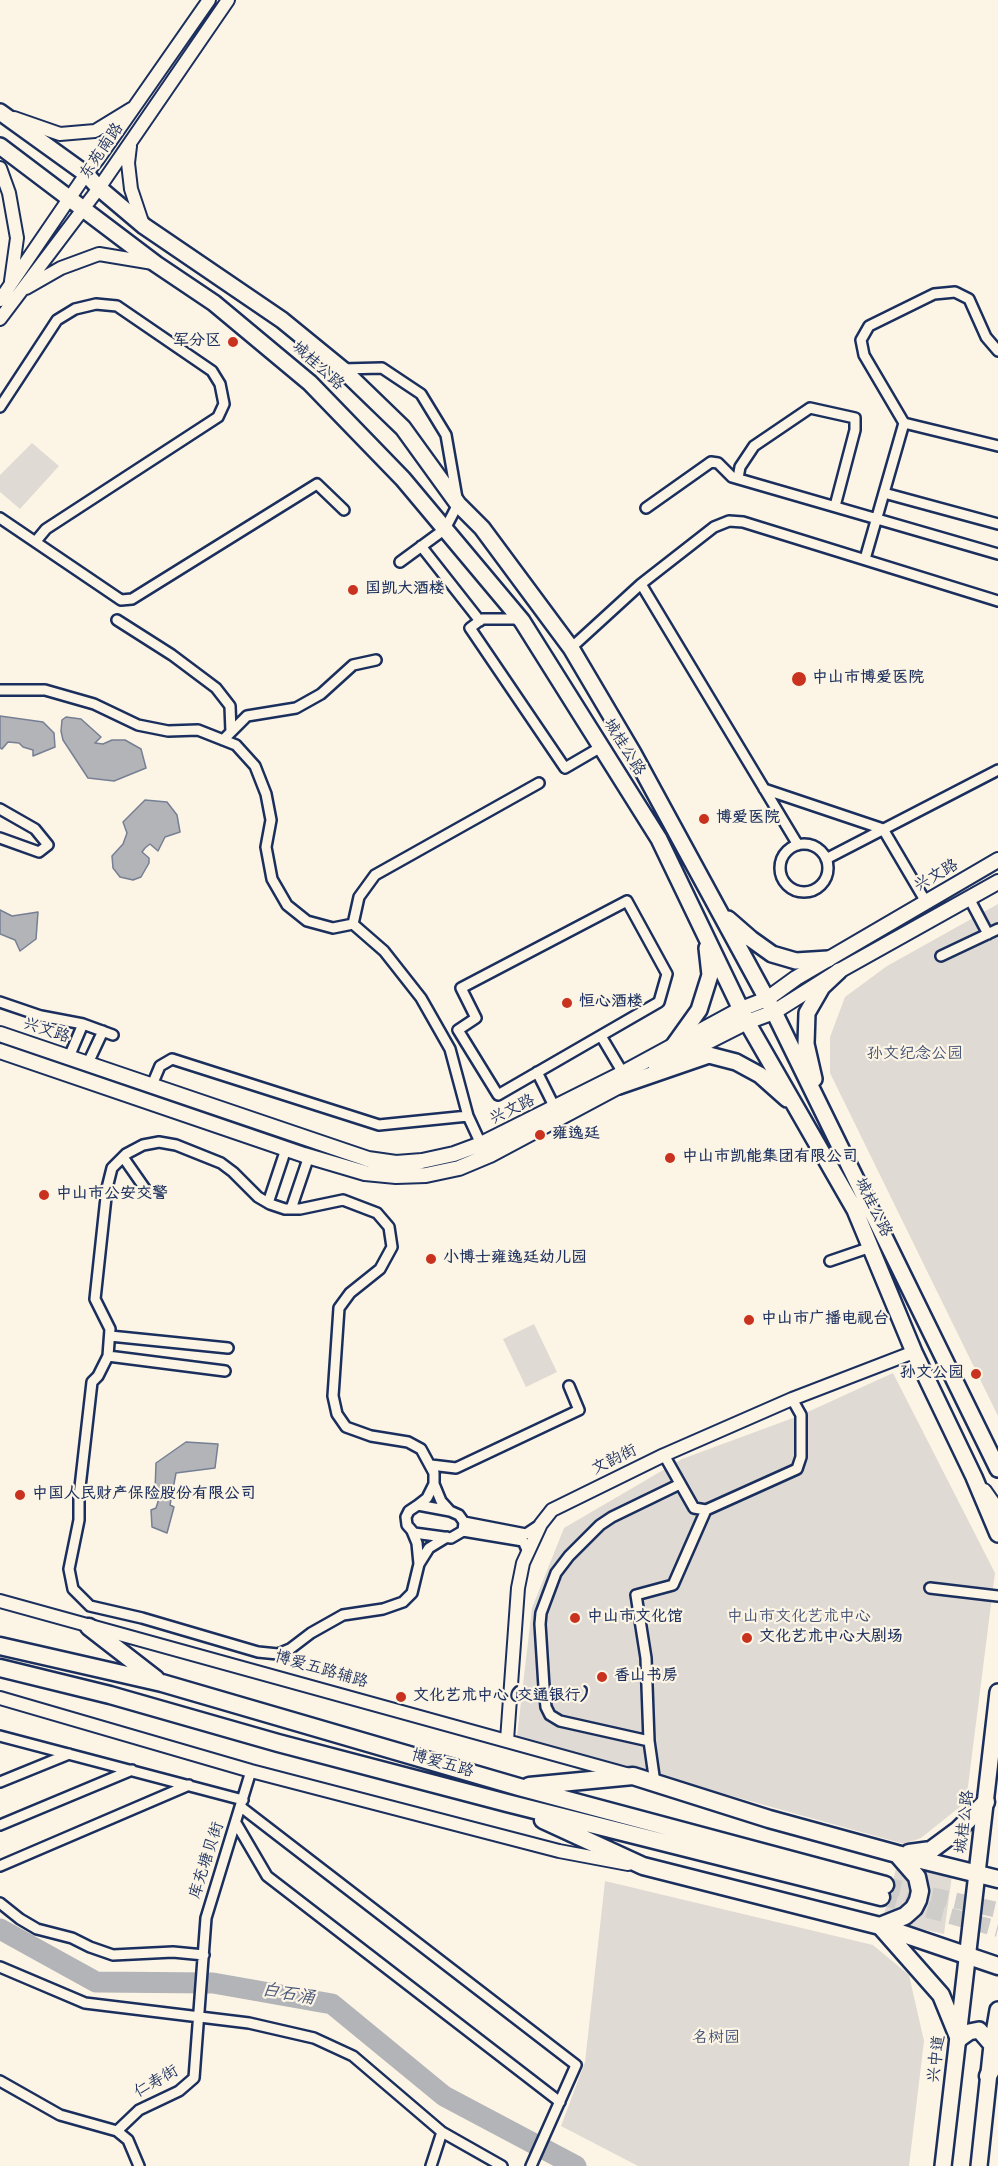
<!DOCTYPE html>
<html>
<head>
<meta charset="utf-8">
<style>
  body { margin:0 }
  canvas { display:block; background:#fcf5e5 }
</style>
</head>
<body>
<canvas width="998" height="2166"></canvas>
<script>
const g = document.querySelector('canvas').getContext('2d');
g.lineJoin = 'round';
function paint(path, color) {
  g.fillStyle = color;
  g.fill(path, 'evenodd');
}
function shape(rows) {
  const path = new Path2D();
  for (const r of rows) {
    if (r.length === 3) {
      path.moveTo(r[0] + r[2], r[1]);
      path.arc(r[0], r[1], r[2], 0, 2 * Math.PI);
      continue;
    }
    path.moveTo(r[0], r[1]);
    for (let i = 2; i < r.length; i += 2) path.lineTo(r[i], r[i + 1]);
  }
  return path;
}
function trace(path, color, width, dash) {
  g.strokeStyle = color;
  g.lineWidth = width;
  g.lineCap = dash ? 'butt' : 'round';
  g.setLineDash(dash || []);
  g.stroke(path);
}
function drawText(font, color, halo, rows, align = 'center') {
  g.font = font + ' Kalam,"LXGW WenKai TC",sans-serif';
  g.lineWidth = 4.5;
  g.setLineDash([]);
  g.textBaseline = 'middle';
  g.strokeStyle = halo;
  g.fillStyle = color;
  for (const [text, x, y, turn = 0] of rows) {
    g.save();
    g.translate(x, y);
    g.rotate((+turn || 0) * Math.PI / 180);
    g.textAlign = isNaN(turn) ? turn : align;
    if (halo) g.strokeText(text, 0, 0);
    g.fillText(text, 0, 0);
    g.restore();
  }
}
paint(shape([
  [32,443,59,466,20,509,0,492,0,475],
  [998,904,998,1416,830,1073,830,1037,845,997,887,966],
  [534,1324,557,1372,526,1387,503,1339],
  [893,1373,995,1573,966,1802,921,1838,904,1844,517,1736,532,1608,564,1528,682,1459,801,1415],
  [913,1863,952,1875,944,1934,904,1925,912,1919],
  [897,1865,913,1885,909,1906,889,1916,884,1914],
  [605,1881,873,1945,909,1975,924,2041,909,2166,638,2166,561,2126,585,2062]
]), '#dfdbd4');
const water = shape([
  [0,716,43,722,54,733,55,747,33,756,33,750,23,747,19,743,8,742,2,749,0,748,0,716],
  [66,717,81,719,101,737,95,743,103,744,112,740,125,740,141,749,146,768,114,781,88,778,63,740,61,731,62,720,66,717],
  [145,800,167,802,177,815,180,832,165,837,158,851,150,844,145,848,142,852,149,858,149,863,141,877,133,880,120,877,113,868,112,856,123,844,127,833,123,822,145,800],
  [0,910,12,916,38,912,36,939,20,951,15,940,0,934,0,910],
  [186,1442,218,1444,215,1468,176,1473,170,1505,174,1507,167,1533,152,1527,151,1510,156,1508,161,1492,155,1491,156,1463,186,1442]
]);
paint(water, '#b2b4b8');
trace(water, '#767f94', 1.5);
trace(shape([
  [0,1929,96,1982,213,1983,332,2004,444,2096,576,2166]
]), '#b2b4b8', 21);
trace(shape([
  [885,1885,998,1910],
  [881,1897,998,1929]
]), '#cfcdca', 16, [16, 8]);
const minor = shape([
  [342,369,382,368,421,394,446,435,458,504,445,529,400,562],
  [0,407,57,320,75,309,96,304,117,306,212,371,220,384,224,404,218,417,46,529,36,541],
  [904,423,864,355,861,340,869,326,934,294,955,292,969,299,986,337,998,351],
  [738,478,740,467,754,446,810,408,855,418,855,430,835,506],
  [884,493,998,524],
  [646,508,711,462,718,463,732,477,998,554],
  [0,518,121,600,132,599,317,484,344,510],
  [421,546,480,621],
  [865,559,904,423,998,446],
  [641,584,798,845],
  [520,619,482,619,470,628,565,768,601,747],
  [117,620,172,655,216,688,230,706,231,732],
  [571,648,641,584,714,527,729,521,743,522,998,601],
  [0,690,45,690,94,704,138,725,168,731,198,730,236,745,255,766,266,794,271,820,266,847,272,879,287,905,307,921,333,928,353,924],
  [223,740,247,716,296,708,321,694,353,665,376,660],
  [764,789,883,829,926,902],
  [0,809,35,829,48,845,39,852,0,838],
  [804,868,24],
  [826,859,998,770],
  [969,898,988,934],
  [627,901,667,974,659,1002,498,1095,458,1030,476,1018,461,988,627,901],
  [941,956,998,929],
  [0,1002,41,1016,83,1024,113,1035],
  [601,1036,623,1073],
  [69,1057,83,1024],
  [88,1063,103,1031],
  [537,1072,555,1108],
  [152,1085,160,1066,172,1059,379,1125,468,1116,481,1144],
  [468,1116,450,1049,421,998,384,951,353,924,359,897,375,875,539,783],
  [123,1157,146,1190],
  [268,1203,286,1149],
  [291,1209,309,1156],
  [830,1261,871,1247],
  [110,1336,228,1348],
  [108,1356,225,1371],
  [664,1455,694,1508,706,1510,797,1469,801,1457,801,1415,792,1399],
  [431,1465,456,1468,579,1410,569,1386],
  [418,1505,427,1498,434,1484,441,1501,450,1511],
  [464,1522,463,1531,451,1538,414,1533,407,1525,406,1517,409,1511,418,1505,450,1511,459,1515,464,1522,526,1534,541,1524],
  [412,1531,417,1543,419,1564,429,1548,447,1537],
  [463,1531,523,1541,528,1552],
  [419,1564,412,1593,403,1602,383,1609,343,1615,311,1633,290,1649,278,1654,258,1652,142,1618,90,1606,73,1589,69,1569,79,1520,79,1496,92,1382,98,1376,108,1356,110,1329,95,1299,107,1188,112,1168,126,1154,143,1145,159,1142,176,1145,221,1163,233,1172,258,1197,270,1204,285,1209,300,1209,343,1200,377,1213,389,1227,392,1247,380,1269,350,1293,339,1308,333,1396,337,1414,346,1427,371,1436,408,1442,421,1449,434,1473,434,1484],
  [930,1588,998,1596],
  [0,1736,243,1800],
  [649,1741,560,1721,550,1715,546,1707,544,1687,540,1624,541,1613,556,1573,569,1556,600,1525,612,1517,680,1484],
  [0,1782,69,1754],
  [655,1783,649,1741,646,1658,636,1595,673,1585,706,1510],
  [241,1807,576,2065,531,2166],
  [236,1823,267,1876,560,2102],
  [0,1825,132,1770],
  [0,1866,189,1785],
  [0,1903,20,1919,37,1929,72,1938,90,1947,113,1955,173,1952,204,1955],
  [0,1967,85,2003,249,2023,314,2038,353,2056,442,2132,502,2166],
  [0,2081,60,2115,117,2131,128,2140,139,2166],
  [117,2131,139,2110,179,2091,194,2078,206,1918,251,1771],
  [431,2166,442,2132]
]);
const tertiary = shape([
  [14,118,60,134,95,131,131,109],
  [130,146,128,163,131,189,143,225],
  [0,168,9,193,17,238,11,281],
  [26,288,61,268,99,254,153,263],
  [0,300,86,174,98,159,209,0],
  [0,319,99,188,228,0],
  [0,1601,626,1774],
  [0,1698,251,1771,559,1851,628,1864],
  [507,1740,518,1588,523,1563,541,1524,552,1510,664,1455,792,1399,914,1352]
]);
const secondary = shape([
  [0,1034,368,1159,396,1163,422,1161,454,1154,481,1144,623,1073,741,1009,767,999,796,978,998,860],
  [0,1051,304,1155,365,1173,396,1176,426,1175,459,1168,490,1155,623,1084],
  [656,1068,747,1022,774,1012,839,971,998,882],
  [984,1491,998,1511]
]);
const primary = shape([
  [0,112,86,174,99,188,144,226,282,320,342,369,403,428,458,504,482,528,571,648,633,753,774,1012,998,1469],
  [0,146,156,264,214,303,310,383,403,479,522,621,659,839,747,1022,855,1210,914,1352,974,1477,998,1534],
  [728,919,751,939,772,954,796,961,828,959],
  [674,1045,699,1010,710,975,707,948],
  [814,1079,806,1044,807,1013,822,987,839,971],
  [619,1086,709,1055,736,1062,760,1075,787,1099],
  [959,2039,969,2032,979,2030,992,2045],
  [943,2166,998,1692],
  [979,2166,992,2045,998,2010]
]);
const trunk = shape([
  [89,1627,156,1679],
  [0,1646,162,1683,519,1787,885,1885],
  [0,1668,110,1695,278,1743,507,1803,881,1897],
  [529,1786,633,1776,769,1819,897,1854,998,1879],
  [543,1820,643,1866,880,1926,998,1966],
  [909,1853,931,1850,958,1830,986,1802],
  [880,1926,905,1916,914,1908,918,1900,920,1891,917,1877,897,1854],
  [881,1927,941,1995,959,2039],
  [988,2076,998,2057]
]);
trace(minor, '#1b2f5e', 14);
trace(tertiary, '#1b2f5e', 16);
trace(secondary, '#1b2f5e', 18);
trace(primary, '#1b2f5e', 20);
trace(trunk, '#1b2f5e', 21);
trace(minor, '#fcf5e5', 9);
trace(tertiary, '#fcf5e5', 12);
trace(secondary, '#fcf5e5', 14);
trace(primary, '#fcf5e5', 15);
trace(trunk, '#fcf5e5', 16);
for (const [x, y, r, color] of [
  [233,342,6,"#c8321e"],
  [353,590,6,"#c8321e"],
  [799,679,8,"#c8321e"],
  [704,819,6,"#c8321e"],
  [567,1003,6,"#c8321e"],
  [540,1135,6,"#c8321e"],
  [670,1158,6,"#c8321e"],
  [44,1195,6,"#c8321e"],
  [431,1259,6,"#c8321e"],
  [749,1320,6,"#c8321e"],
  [976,1374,6,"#c8321e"],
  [20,1495,6,"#c8321e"],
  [575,1618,6,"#c8321e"],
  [747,1638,6,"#c8321e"],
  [602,1677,6,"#c8321e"],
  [401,1697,6,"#c8321e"]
]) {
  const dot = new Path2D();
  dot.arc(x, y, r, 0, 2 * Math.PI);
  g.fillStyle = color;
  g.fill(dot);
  trace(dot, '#fcf5e5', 2);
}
drawText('16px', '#1b2f5e', '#fcf5e5', [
  ["东苑南路",103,152,-56],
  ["城桂公路",317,367,42],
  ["城桂公路",623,748,58],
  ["兴文路",937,877,-30],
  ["兴文路",46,1032,18],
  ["兴文路",513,1111,-26],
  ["城桂公路",872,1208,64],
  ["文韵街",615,1461,-26],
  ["博爱五路辅路",321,1671,16],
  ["博爱五路",442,1765,16],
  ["城桂公路",966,1822,-83],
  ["库充塘贝街",208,1861,-72],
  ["兴中道",938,2059,-83],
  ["仁寿街",157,2083,-30]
]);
drawText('bold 16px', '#1b2f5e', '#fcf5e5', [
  ["军分区",221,342,"right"],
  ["国凯大酒楼",365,590],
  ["中山市博爱医院",812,679],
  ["博爱医院",716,819],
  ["恒心酒楼",579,1003],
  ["雍逸廷",552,1135],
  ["中山市凯能集团有限公司",682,1158],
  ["中山市公安交警",56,1195],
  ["小博士雍逸廷幼儿园",443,1259],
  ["中山市广播电视台",761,1320],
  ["孙文公园",964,1374,"right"],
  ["中国人民财产保险股份有限公司",32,1495],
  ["中山市文化馆",587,1618],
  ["文化艺术中心大剧场",759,1638],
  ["香山书房",614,1677],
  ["文化艺术中心(交通银行)",413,1697]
], 'left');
drawText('16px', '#425176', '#fcf5e5', [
  ["孙文纪念公园",915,1055],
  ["中山市文化艺术中心",799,1618],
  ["名树园",716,2039]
]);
drawText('italic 18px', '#485779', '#fcf5e5', [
  ["白石涌",288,1996,10]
]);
</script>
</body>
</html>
